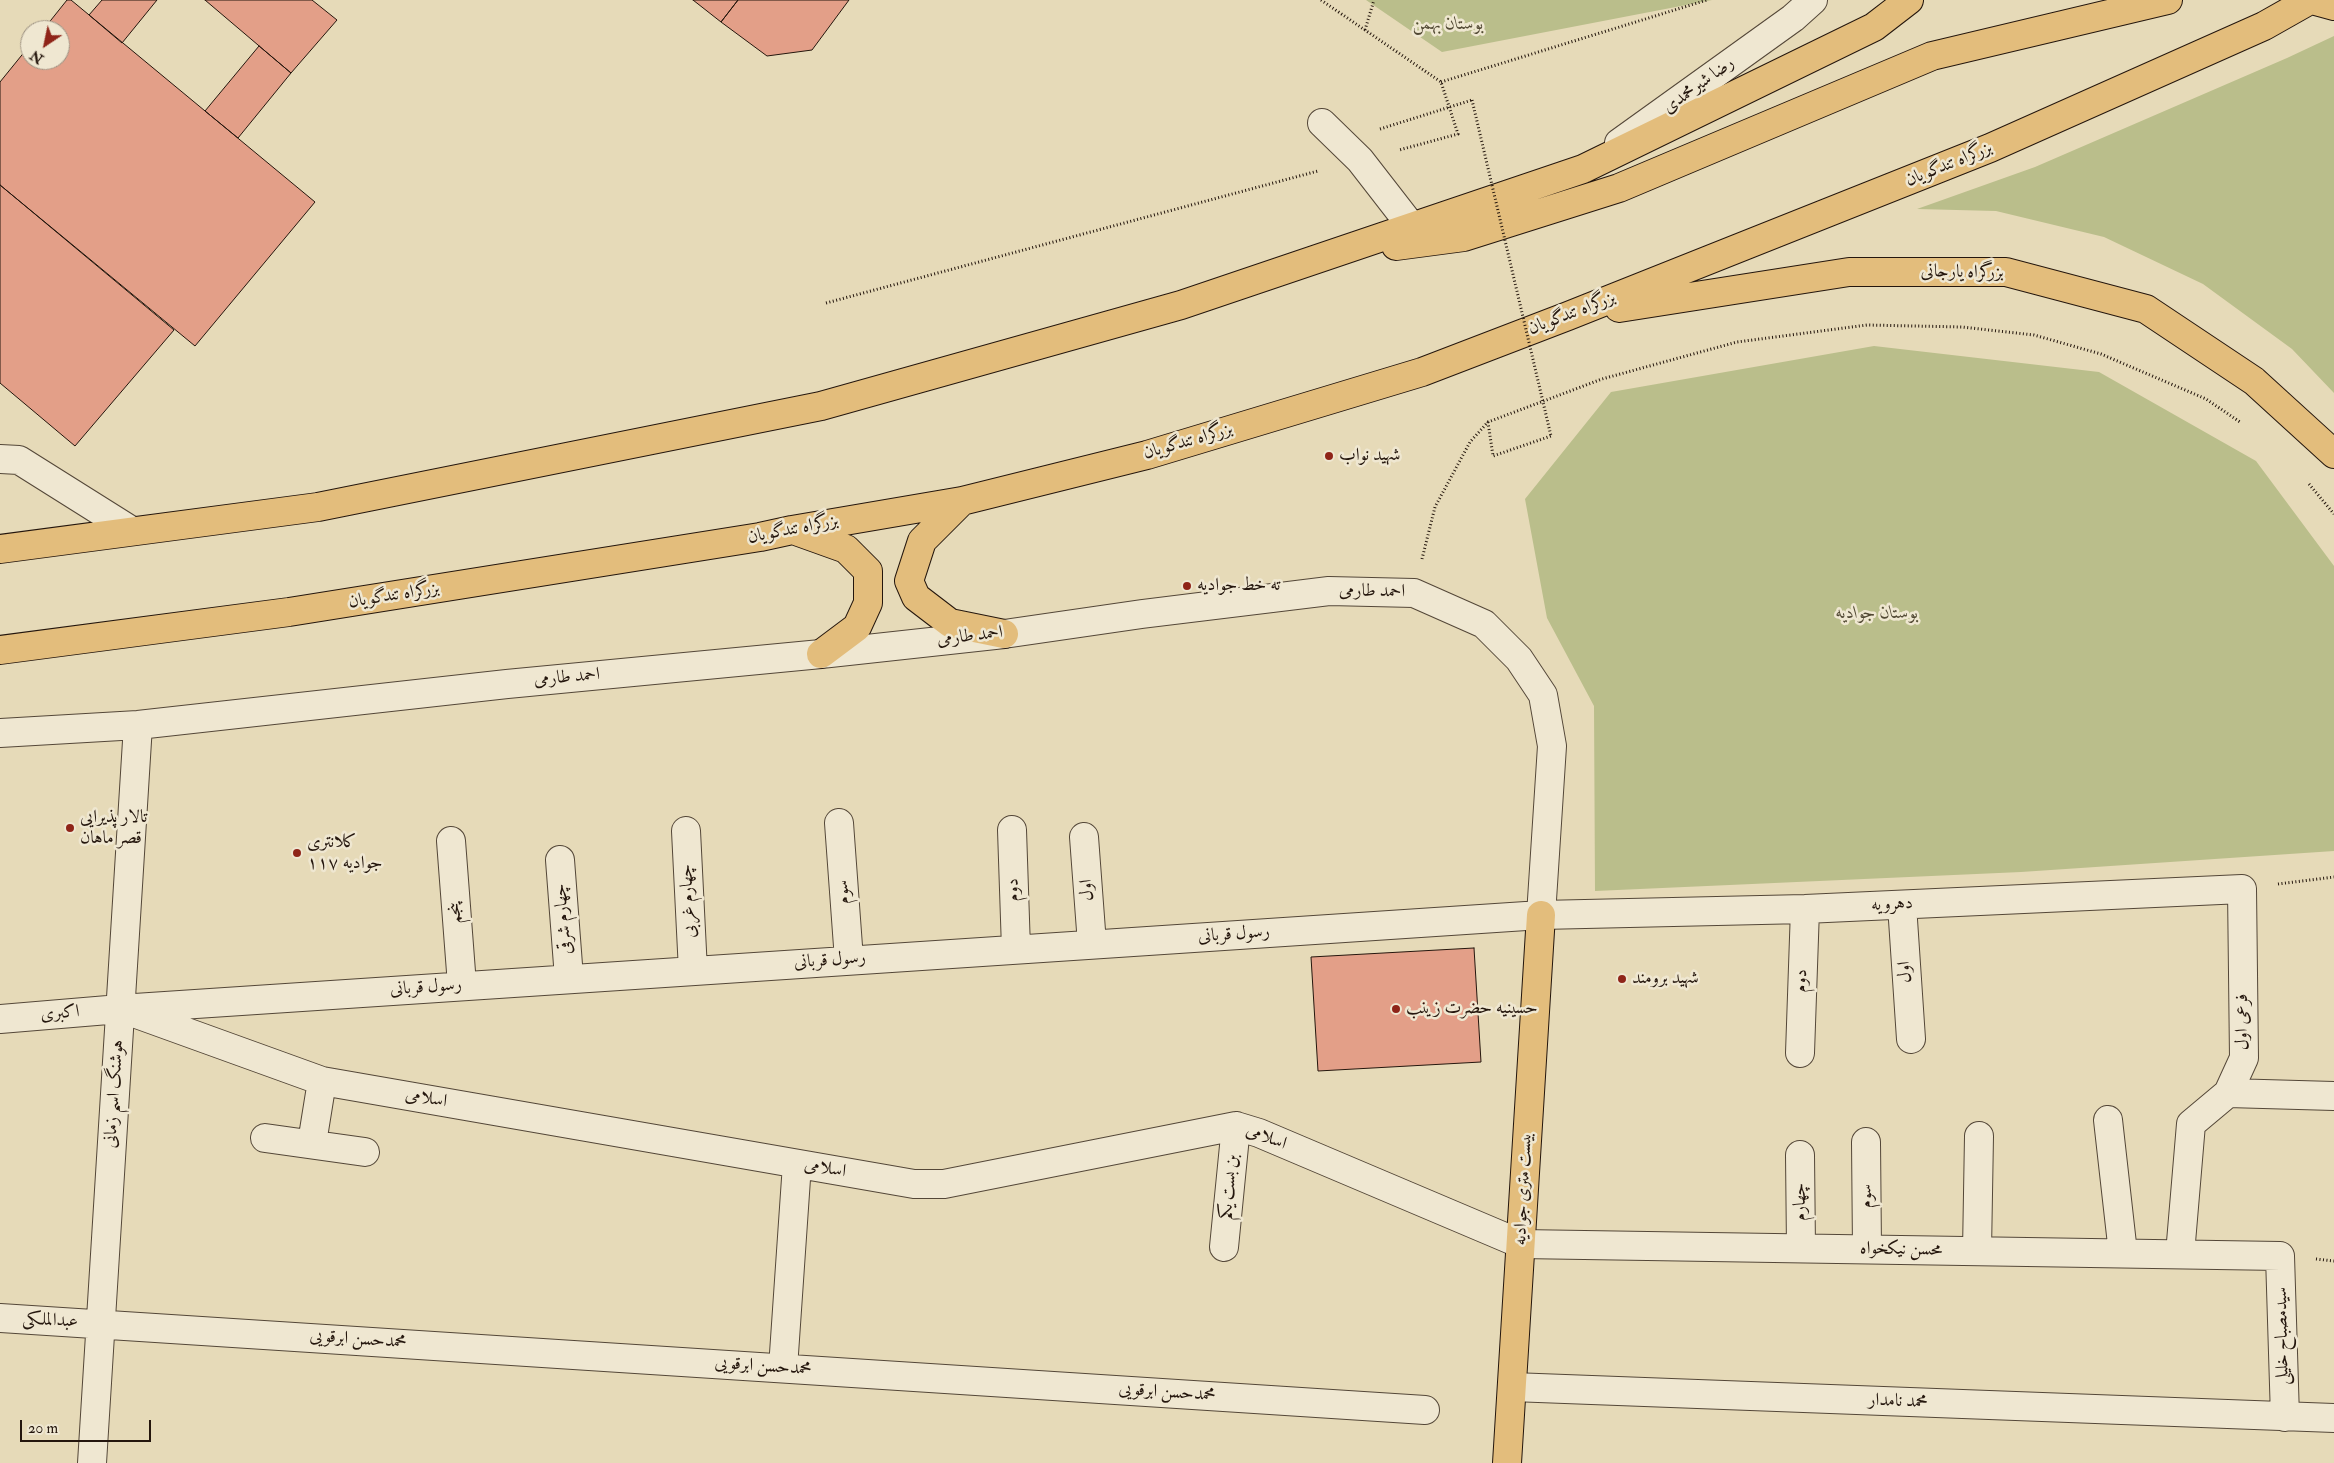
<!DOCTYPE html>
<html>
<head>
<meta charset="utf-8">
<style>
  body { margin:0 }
  #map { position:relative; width:2334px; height:1463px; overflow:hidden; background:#e6dab8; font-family:"IM FELL Double Pica",serif }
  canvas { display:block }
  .north { position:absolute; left:20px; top:20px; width:50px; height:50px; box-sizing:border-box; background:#efe7d1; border:1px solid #9e9383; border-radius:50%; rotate:214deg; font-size:14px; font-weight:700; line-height:20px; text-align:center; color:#24160d }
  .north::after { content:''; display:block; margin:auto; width:18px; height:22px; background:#8f2418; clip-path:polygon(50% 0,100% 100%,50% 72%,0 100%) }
  .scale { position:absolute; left:20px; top:1420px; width:131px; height:22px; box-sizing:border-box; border:2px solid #24160d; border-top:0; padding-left:6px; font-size:15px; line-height:18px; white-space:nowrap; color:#24160d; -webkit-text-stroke:4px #efe7d1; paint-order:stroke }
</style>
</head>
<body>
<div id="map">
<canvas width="2334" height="1463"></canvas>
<div class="north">N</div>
<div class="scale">20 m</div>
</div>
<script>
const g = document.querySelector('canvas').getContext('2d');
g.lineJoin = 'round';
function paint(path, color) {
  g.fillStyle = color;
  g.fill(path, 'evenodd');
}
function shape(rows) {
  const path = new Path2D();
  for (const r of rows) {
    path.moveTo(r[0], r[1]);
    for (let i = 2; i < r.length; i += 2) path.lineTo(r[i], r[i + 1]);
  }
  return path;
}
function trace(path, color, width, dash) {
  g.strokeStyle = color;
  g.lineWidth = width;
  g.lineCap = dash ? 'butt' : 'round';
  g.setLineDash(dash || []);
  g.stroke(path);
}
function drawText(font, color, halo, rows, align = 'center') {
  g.font = font + ' "IM FELL Double Pica",Amiri,serif';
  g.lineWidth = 5;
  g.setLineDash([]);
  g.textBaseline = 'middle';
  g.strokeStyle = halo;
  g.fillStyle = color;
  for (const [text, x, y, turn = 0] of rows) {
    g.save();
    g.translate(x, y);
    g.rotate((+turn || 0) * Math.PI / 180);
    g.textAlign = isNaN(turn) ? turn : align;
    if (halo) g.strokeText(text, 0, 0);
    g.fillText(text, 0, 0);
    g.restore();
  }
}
paint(shape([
  [1366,0,1712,0,1442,52],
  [2334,36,2334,393,2292,349,2203,284,2104,237,1996,211,1917,209,2035,167,2287,58],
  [1874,346,2099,372,2256,461,2334,566,2334,851,2021,872,1595,891,1594,706,1547,618,1525,499,1611,392]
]), '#babe8b');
const building = shape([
  [67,0,71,0,315,202,195,346,0,185,0,82,30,45,30,60,60,60,60,30,43,30,67,0],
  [102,0,157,0,122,43,89,15,102,0],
  [205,0,312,0,337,20,291,73,205,0],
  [693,0,738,0,721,22,693,0],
  [738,0,849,0,812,50,767,56,721,22,738,0],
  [259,46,291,73,238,138,205,111,259,46],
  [0,185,174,330,75,446,0,383,0,185],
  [1474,948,1481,1062,1318,1071,1311,957,1474,948]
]);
paint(building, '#e39f88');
trace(building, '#24160d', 1);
const minor = shape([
  [1322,123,1360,160,1412,227],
  [1619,143,1793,18,1813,0],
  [0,459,19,460,132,531],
  [0,733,138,725,507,684,821,654,1004,634,1142,614,1329,591,1414,593,1484,624,1519,659,1543,695,1552,746,1541,915],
  [839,823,849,960],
  [1012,830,1016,949],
  [686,831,693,971],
  [1084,837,1092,944],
  [451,841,462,985],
  [560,860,569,978],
  [1902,905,1911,1039],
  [131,1012,322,1081,914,1184,944,1184,1236,1126,1259,1133,1521,1244,2280,1256,2285,1417],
  [0,1019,120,1009,1541,915,1805,909,2242,889,2244,1058,2228,1093,2191,1124,2180,1254],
  [1800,1053,1805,909],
  [2228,1093,2334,1096],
  [2108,1120,2123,1253],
  [265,1138,365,1152],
  [1866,1142,1867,1249],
  [312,1143,322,1081],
  [1800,1155,1801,1248],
  [1224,1247,1236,1126],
  [1977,1251,1979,1136],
  [0,1318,1425,1410],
  [783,1368,797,1164],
  [1512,1387,2334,1418],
  [92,1463,138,725]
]);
const major = shape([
  [1507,1463,1541,915]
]);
const highway = shape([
  [2312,0,2334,6],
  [1396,246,1464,237,1619,188,1932,56,2168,0],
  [1619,308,1849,272,2006,272,2146,309,2254,381,2334,454],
  [962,501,922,541,909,581,916,597,950,623,1004,634],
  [793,530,846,549,868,571,868,603,857,627,821,654],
  [0,549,318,507,821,406,1181,305,1583,169,1874,27,1909,0],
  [0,650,289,612,760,537,792,530,962,501,1147,455,1422,372,1568,316,1990,148,2264,26,2310,0]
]);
trace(minor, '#544738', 30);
trace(major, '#24160d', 30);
trace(highway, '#24160d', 30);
trace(shape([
  [1321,0,1441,82,1458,134,1399,150],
  [1365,30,1374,0],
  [1441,82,1707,0],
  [1380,129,1472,100],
  [826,303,1318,171],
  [1488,422,1493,456,1551,436],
  [2309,484,2334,514],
  [1422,559,1435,507,1470,442,1488,422,1602,379,1737,342,1867,325,1962,327,2034,335,2101,354,2206,399,2240,422],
  [2278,884,2334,877],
  [2316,1259,2334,1261]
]), '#24160d', 3, [1, 2.5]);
trace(minor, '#efe7d1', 28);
trace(major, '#e3bd7c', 28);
trace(highway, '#e3bd7c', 28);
trace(shape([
  [1472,100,1551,436]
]), '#24160d', 3, [1, 2.5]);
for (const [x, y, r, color] of [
  [1329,456,5,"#8f2418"],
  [1187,586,5,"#8f2418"],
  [70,828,5,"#8f2418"],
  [297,853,5,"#8f2418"],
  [1622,979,5,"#8f2418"],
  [1396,1009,5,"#8f2418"]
]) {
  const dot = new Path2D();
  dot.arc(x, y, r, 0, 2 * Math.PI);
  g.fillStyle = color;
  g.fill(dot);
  trace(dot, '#efe7d1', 2);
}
drawText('italic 18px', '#514833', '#efe7d1', [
  ["بوستان بهمن",1448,25],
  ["بوستان جوادیه",1877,614]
]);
drawText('18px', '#24160d', '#efe7d1', [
  ["رضا شیرمحمدی",1699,86,-36],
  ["بزرگراه تندگویان",1949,165,-22],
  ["بزرگراه یارجانی",1962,273,1],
  ["بزرگراه تندگویان",1572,314,-21],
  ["بزرگراه تندگویان",1188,442,-16],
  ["بزرگراه تندگویان",793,530,-11],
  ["احمد طارمی",1372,592,1],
  ["بزرگراه تندگویان",394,596,-9],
  ["احمد طارمی",970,637,-7],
  ["احمد طارمی",567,678,-5],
  ["دوم",1014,890,-92],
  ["اول",1088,890,-94],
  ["سوم",844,892,-94],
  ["چهارم غربی",689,901,-93],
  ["دهرویه",1892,905,-3],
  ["پنجم",456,913,-94],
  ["چهارم شرقی",564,919,-95],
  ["رسول قربانی",1234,935,-4],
  ["رسول قربانی",830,961,-4],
  ["اول",1906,972,-94],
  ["دوم",1802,981,-88],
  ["رسول قربانی",426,988,-4],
  ["اکبری",60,1014,-5],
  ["فرعی اول",2243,1022,-90],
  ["هوشنگ اسم زمانی",115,1094,-86],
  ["اسلامی",426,1099,10],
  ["اسلامی",1266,1138,21],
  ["اسلامی",825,1169,10],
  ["بن بست یکم",1230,1187,-84],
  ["بیست متری جوادیه",1524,1189,-87],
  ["سوم",1867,1196,-90],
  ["چهارم",1801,1202,-91],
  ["محسن نیکخواه",1901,1250,1],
  ["عبدالملکی",50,1321,3],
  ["سیدمصباح خلیلی",2283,1336,-91],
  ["محمدحسن ابرقویی",358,1340,4],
  ["محمدحسن ابرقویی",763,1367,4],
  ["محمدحسن ابرقویی",1167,1393,4],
  ["محمد نامدار",1898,1402,2]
]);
drawText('18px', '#24160d', '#efe7d1', [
  ["شهید نواب",1339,456],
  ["ته خط جوادیه",1197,586],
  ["تالار پذیرایی",80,818],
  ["قصر ماهان",80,839],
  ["کلانتری",307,843],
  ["۱۱۷ جوادیه",307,864],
  ["شهید برومند",1632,979],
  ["حسینیه حضرت زینب",1406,1009]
], 'left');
</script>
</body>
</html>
